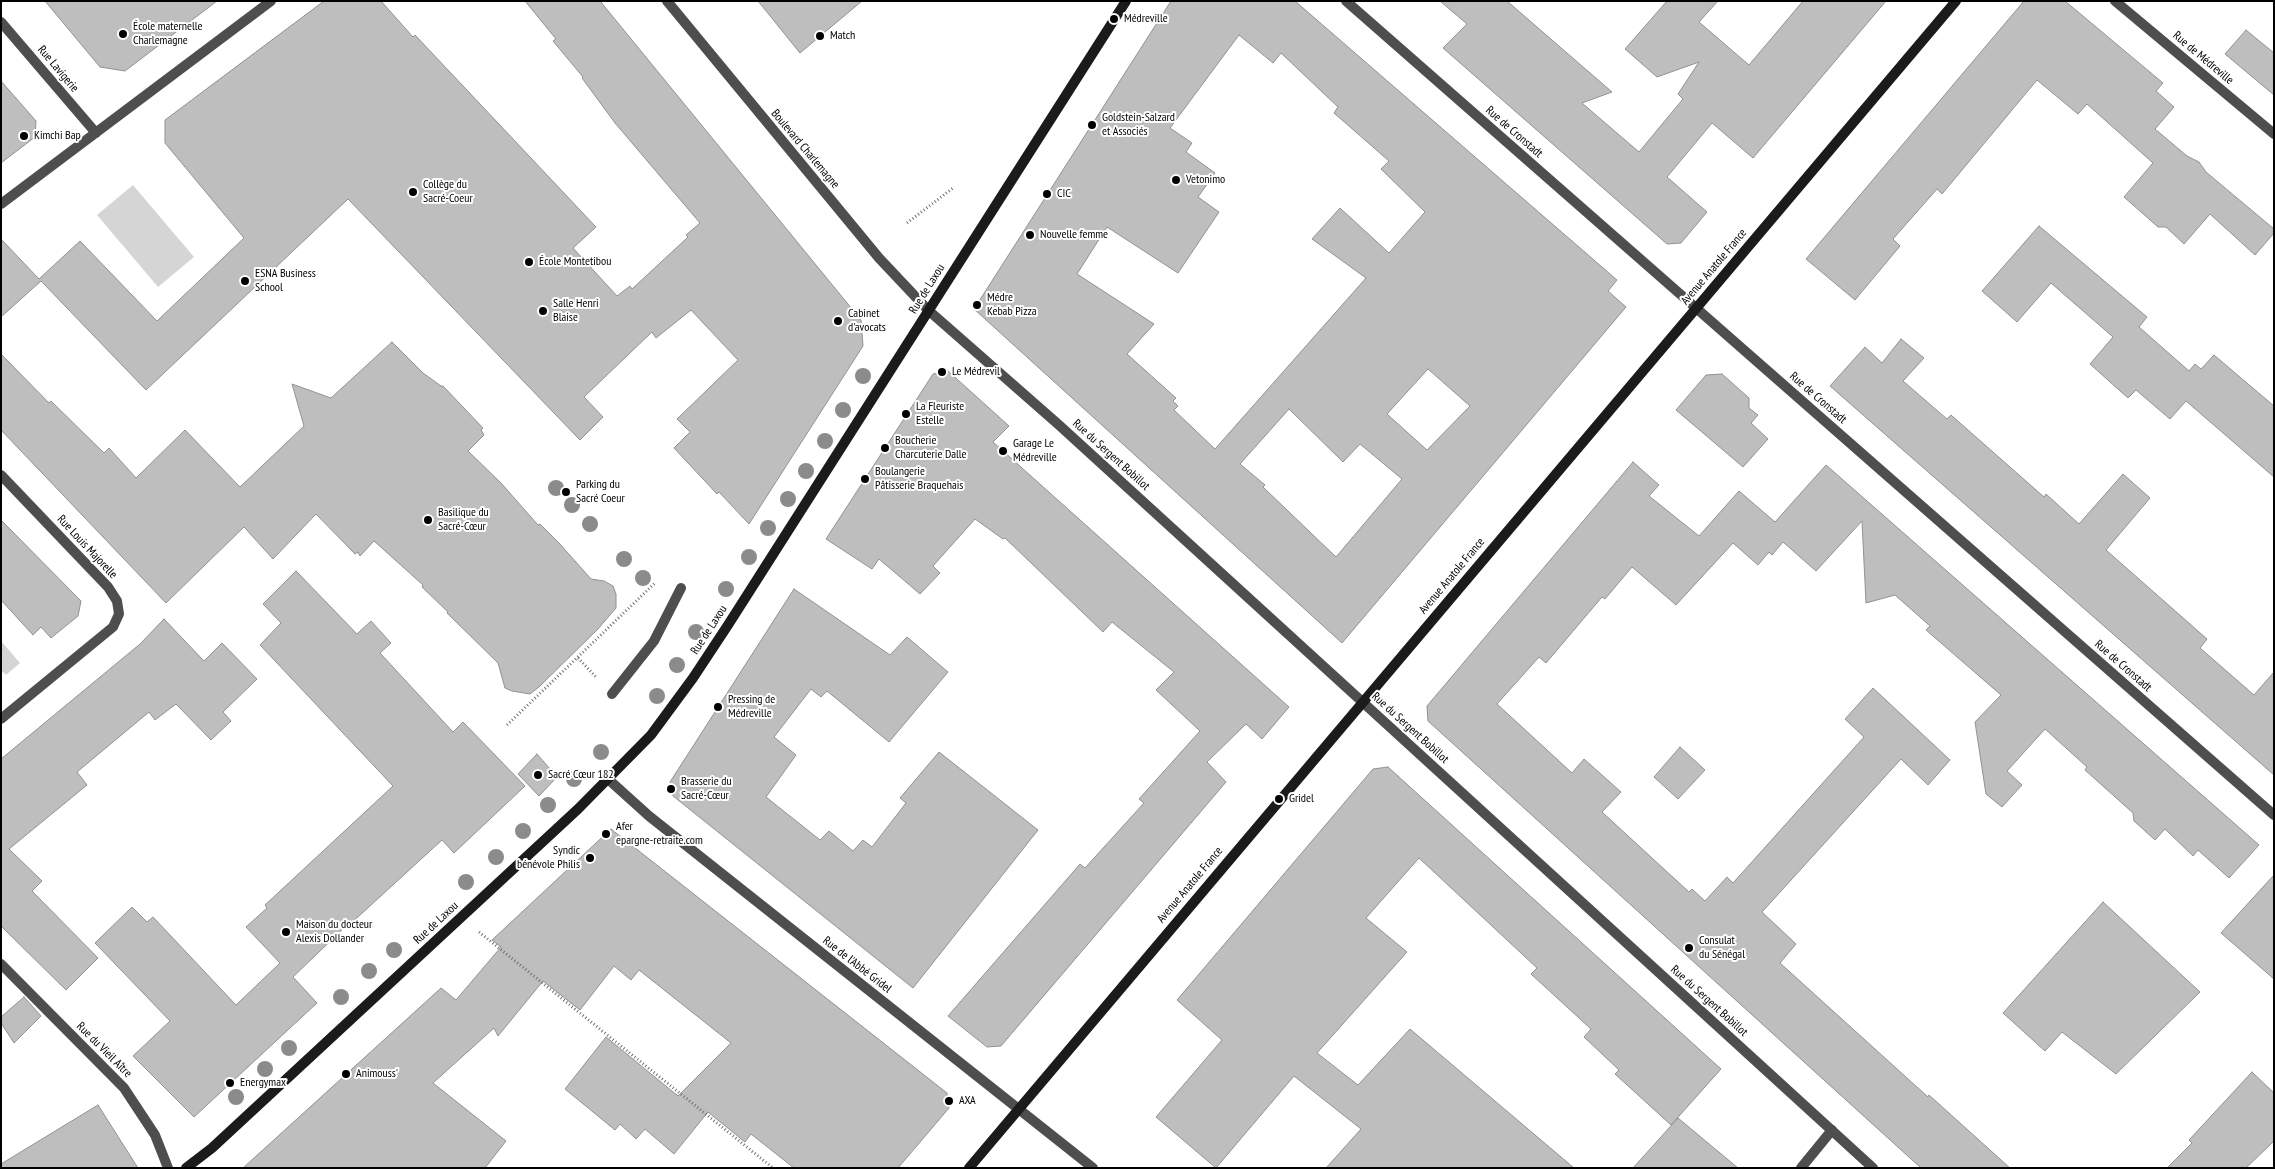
<!DOCTYPE html>
<html>
<head>
<meta charset="utf-8">
<style>
  body { margin:0 }
  #map { position:relative; width:2275px; height:1169px; overflow:hidden; background:#fff; font-family:"PT Sans Narrow",sans-serif }
  canvas { display:block }
  .frame { position:absolute; inset:0; border:2px solid #000; pointer-events:none }
</style>
</head>
<body>
<div id="map">
<canvas width="2275" height="1169"></canvas>
<div class="frame"></div>
</div>
<script>
const g = document.querySelector('canvas').getContext('2d');
g.lineJoin = 'round';
function paint(path, color) {
  g.fillStyle = color;
  g.fill(path, 'evenodd');
}
function shape(rows) {
  const path = new Path2D();
  for (const r of rows) {
    path.moveTo(r[0], r[1]);
    for (let i = 2; i < r.length; i += 2) path.lineTo(r[i], r[i + 1]);
  }
  return path;
}
function trace(path, color, width, dash) {
  g.strokeStyle = color;
  g.lineWidth = width;
  g.lineCap = dash ? 'butt' : 'round';
  g.setLineDash(dash || []);
  g.stroke(path);
}
function drawText(font, color, halo, rows, align = 'center') {
  g.font = font + ' "PT Sans Narrow",sans-serif';
  g.lineWidth = 4;
  g.setLineDash([]);
  g.textBaseline = 'middle';
  g.strokeStyle = halo;
  g.fillStyle = color;
  for (const [text, x, y, turn = 0] of rows) {
    g.save();
    g.translate(x, y);
    g.rotate((+turn || 0) * Math.PI / 180);
    g.textAlign = isNaN(turn) ? turn : align;
    if (halo) g.strokeText(text, 0, 0);
    g.fillText(text, 0, 0);
    g.restore();
  }
}
paint(shape([
  [133,185,194,257,158,287,97,215],
  [1,641,20,663,6,675,1,670]
]), '#d5d5d5');
const building = shape([
  [45,1,217,1,125,71,100,67,45,1],
  [324,1,381,1,413,37,415,35,596,227,573,248,617,296,630,286,632,289,688,237,686,235,700,223,615,123,582,78,583,77,553,41,556,39,525,1,600,1,861,320,863,346,749,524,719,492,717,494,674,448,690,432,677,419,738,360,691,310,656,338,652,332,584,397,603,417,580,440,348,199,146,390,41,281,1,317,1,239,39,279,80,241,157,321,244,238,165,143,165,120,324,1],
  [758,1,862,1,800,53,758,1],
  [1171,1,1295,1,1617,280,1608,291,1626,307,1342,643,974,309,1171,1],
  [1239,35,1273,63,1281,53,1338,107,1334,113,1389,161,1381,169,1425,212,1389,253,1340,208,1312,239,1366,278,1215,449,1174,410,1178,406,1173,401,1176,398,1127,354,1154,324,1077,274,1107,227,1178,273,1219,212,1198,197,1215,173,1186,152,1192,143,1170,128,1239,35],
  [1428,369,1470,406,1427,450,1387,414,1428,369],
  [1289,409,1343,462,1360,444,1402,479,1336,557,1263,487,1265,485,1240,464,1289,409],
  [1440,1,1507,1,1612,92,1582,103,1639,152,1683,99,1678,94,1699,62,1657,77,1625,49,1667,1,1718,1,1699,22,1749,65,1803,1,1886,1,1753,158,1712,123,1667,177,1707,212,1681,243,1667,244,1443,48,1467,24,1440,1],
  [2024,1,2065,1,2163,83,2156,91,2174,107,2155,129,2187,156,2199,162,2206,172,2274,229,2274,233,2255,255,2210,214,2184,244,2166,227,2158,227,2124,197,2153,163,2087,104,2078,114,2037,80,1942,194,1937,189,1893,239,1900,246,1855,300,1806,259,2024,1],
  [2246,30,2274,53,2274,95,2225,54,2246,30],
  [1,81,36,121,35,137,1,163,1,81],
  [2039,226,2147,317,2139,327,2189,371,2195,364,2201,369,2214,355,2274,406,2274,477,2186,401,2170,419,2136,390,2128,398,2090,364,2113,337,2051,283,2017,322,1982,291,2039,226],
  [1901,339,1924,358,1903,381,1947,419,1951,415,2044,497,2046,494,2079,524,2123,474,2150,498,2106,550,2207,639,2200,648,2254,695,2274,672,2274,775,1830,386,1865,347,1882,363,1901,339],
  [392,342,423,373,441,386,443,386,483,428,481,430,484,435,468,451,501,483,538,525,540,524,559,543,591,579,604,581,613,586,616,594,616,608,598,629,539,687,530,694,512,691,505,688,498,663,447,613,448,612,422,587,423,585,374,541,360,556,358,552,355,554,316,514,273,559,244,527,166,603,1,430,1,354,49,403,51,401,104,453,109,448,136,478,185,430,240,487,304,426,292,384,331,398,392,342],
  [948,371,1009,426,993,442,1289,707,1262,739,1246,724,1207,762,1226,782,1001,1046,987,1047,948,1016,1080,864,1085,868,1144,803,1139,799,1200,731,1156,690,1174,672,1112,622,1103,632,1005,538,1003,539,975,519,933,566,940,573,920,594,879,559,872,569,826,539,933,374,948,371],
  [1722,374,1749,398,1749,408,1758,415,1751,423,1768,439,1743,467,1676,410,1706,375,1722,374],
  [1633,462,1659,485,1649,496,1699,536,1739,491,1775,522,1826,465,2259,845,2229,878,2198,850,2193,856,2165,829,2155,840,2134,821,2133,813,2085,770,2087,767,2045,729,2007,771,2022,785,2002,807,1986,794,1975,722,2001,695,1926,630,1930,626,1895,595,1866,603,1862,521,1816,571,1783,542,1772,555,1769,552,1758,565,1733,543,1676,605,1632,567,1605,599,1602,597,1546,663,1539,657,1497,704,1572,773,1584,759,1621,792,1602,812,1689,892,1692,889,1705,901,1727,877,1733,883,1864,737,1845,719,1873,688,1950,760,1928,785,1901,759,1762,912,1796,944,1780,963,1928,1097,1929,1095,2010,1168,1921,1168,1428,721,1427,706,1633,462],
  [1,520,81,601,78,616,51,638,41,627,33,635,1,600,1,520],
  [296,571,357,634,371,621,391,643,380,653,453,732,463,722,525,786,454,853,442,840,347,927,346,926,293,977,317,1003,194,1117,133,1056,170,1021,95,943,132,907,147,922,153,917,236,1005,280,963,246,927,267,908,265,905,393,786,260,645,281,623,263,604,296,571],
  [794,589,890,655,907,637,948,672,889,742,827,691,821,697,811,689,774,737,796,755,766,797,820,840,829,831,853,851,863,840,872,847,906,803,900,798,939,752,1038,830,913,988,673,796,670,782,794,589],
  [164,619,204,661,222,643,257,679,223,712,231,721,211,740,176,704,155,720,149,712,77,772,87,785,9,849,42,881,32,891,98,958,66,990,1,926,1,759,140,644,164,619],
  [1680,747,1705,770,1678,799,1654,777,1680,747],
  [537,754,557,777,539,796,518,774,537,754],
  [1388,767,1721,1069,1671,1125,1615,1074,1619,1070,1584,1037,1591,1029,1531,974,1537,968,1419,858,1366,918,1407,952,1317,1053,1358,1085,1410,1029,1574,1168,1326,1168,1361,1129,1294,1076,1216,1168,1156,1117,1222,1040,1177,1000,1373,769,1388,767],
  [611,829,947,1093,949,1108,898,1168,794,1168,751,1134,745,1142,708,1112,674,1154,645,1129,636,1139,620,1124,615,1130,565,1089,606,1037,678,1096,731,1043,639,970,631,980,614,966,580,1010,543,981,498,1036,494,1028,433,1083,506,1141,485,1168,243,1168,441,988,456,1000,501,947,492,940,611,829],
  [2274,875,2274,979,2221,933,2274,875],
  [2103,902,2200,992,2116,1074,2062,1032,2045,1051,2003,1013,2103,902],
  [24,997,41,1016,14,1043,1,1023,1,1017,24,997],
  [2252,1072,2274,1093,2274,1141,2246,1168,2167,1168,2192,1143,2189,1140,2252,1072],
  [98,1105,138,1168,1,1168,1,1164,98,1105],
  [1678,1118,1738,1168,1633,1168,1678,1118]
]);
paint(building, '#bebebe');
trace(building, '#929292', 1);
trace(shape([
  [907,223,953,188],
  [578,658,596,677],
  [507,725,656,582],
  [479,932,773,1168]
]), '#707070', 3, [1, 2.5]);
trace(shape([
  [612,694,654,641,681,588],
  [1801,1168,1832,1130]
]), '#4e4e4e', 10);
trace(shape([
  [667,1,879,258,928,310,1059,425,1873,1168],
  [1346,1,2274,815],
  [2115,1,2274,134],
  [1,22,96,133],
  [1,204,271,1],
  [1,475,108,587,117,601,119,614,113,627,1,719],
  [608,779,649,816,1093,1168],
  [1,964,124,1088,155,1135,168,1168]
]), '#4e4e4e', 10);
trace(shape([
  [186,1168,212,1148,578,809,651,735,693,678,728,625,1126,1],
  [969,1168,1956,1]
]), '#1b1b1b', 10);
g.fillStyle = '#8b8b8b';
for (const [x, y] of [
  [863,376],
  [843,410],
  [825,441],
  [806,471],
  [556,488],
  [788,499],
  [572,505],
  [590,524],
  [768,528],
  [749,557],
  [624,559],
  [643,578],
  [726,589],
  [696,632],
  [677,665],
  [657,696],
  [601,752],
  [574,779],
  [548,805],
  [523,831],
  [496,857],
  [466,882],
  [394,950],
  [369,971],
  [341,997],
  [289,1048],
  [265,1069],
  [236,1097]
]) {
  g.beginPath();
  g.arc(x, y, 8, 0, 2 * Math.PI);
  g.fill();
}
for (const [x, y, r, color] of [
  [1114,19,5,"#000"],
  [123,34,5,"#000"],
  [820,36,5,"#000"],
  [1092,125,5,"#000"],
  [24,136,5,"#000"],
  [1176,180,5,"#000"],
  [413,192,5,"#000"],
  [1047,194,5,"#000"],
  [1030,235,5,"#000"],
  [529,262,5,"#000"],
  [245,281,5,"#000"],
  [977,305,5,"#000"],
  [543,311,5,"#000"],
  [838,321,5,"#000"],
  [942,372,5,"#000"],
  [906,414,5,"#000"],
  [885,448,5,"#000"],
  [1003,451,5,"#000"],
  [865,479,5,"#000"],
  [566,492,5,"#000"],
  [428,520,5,"#000"],
  [718,707,5,"#000"],
  [538,775,5,"#000"],
  [671,789,5,"#000"],
  [1279,799,5,"#000"],
  [606,834,5,"#000"],
  [590,858,5,"#000"],
  [286,932,5,"#000"],
  [1689,948,5,"#000"],
  [346,1074,5,"#000"],
  [230,1083,5,"#000"],
  [949,1101,5,"#000"]
]) {
  const dot = new Path2D();
  dot.arc(x, y, r, 0, 2 * Math.PI);
  g.fillStyle = color;
  g.fill(dot);
  trace(dot, '#fff', 2);
}
drawText('12px', '#000', '#fff', [
  ["Médreville",1124,19],
  ["École maternelle",133,27],
  ["Charlemagne",133,41],
  ["Match",830,36],
  ["Goldstein-Salzard",1102,118],
  ["et Associés",1102,132],
  ["Kimchi Bap",34,136],
  ["Vetonimo",1186,180],
  ["Collège du",423,185],
  ["Sacré-Coeur",423,199],
  ["CIC",1057,194],
  ["Nouvelle femme",1040,235],
  ["École Montetibou",539,262],
  ["ESNA Business",255,274],
  ["School",255,288],
  ["Médre",987,298],
  ["Kebab Pizza",987,312],
  ["Salle Henri",553,304],
  ["Blaise",553,318],
  ["Cabinet",848,314],
  ["d'avocats",848,328],
  ["Le Médrevil",952,372],
  ["La Fleuriste",916,407],
  ["Estelle",916,421],
  ["Boucherie",895,441],
  ["Charcuterie Dalle",895,455],
  ["Garage Le",1013,444],
  ["Médreville",1013,458],
  ["Boulangerie",875,472],
  ["Pâtisserie Braquehais",875,486],
  ["Parking du",576,485],
  ["Sacré Coeur",576,499],
  ["Basilique du",438,513],
  ["Sacré-Cœur",438,527],
  ["Pressing de",728,700],
  ["Médreville",728,714],
  ["Sacré Cœur 182",548,775],
  ["Brasserie du",681,782],
  ["Sacré-Cœur",681,796],
  ["Gridel",1289,799],
  ["Afer",616,827],
  ["epargne-retraite.com",616,841],
  ["Syndic",580,851,"right"],
  ["bénévole Philis",580,865,"right"],
  ["Maison du docteur",296,925],
  ["Alexis Dollander",296,939],
  ["Consulat",1699,941],
  ["du Sénégal",1699,955],
  ["Animouss'",356,1074],
  ["Energymax",240,1083],
  ["AXA",959,1101]
], 'left');
drawText('12px', '#000', '#fff', [
  ["Rue de Médreville",2203,58,40],
  ["Rue Lavigerie",58,69,50],
  ["Rue de Cronstadt",1514,132,41],
  ["Boulevard Charlemagne",805,149,50],
  ["Avenue Anatole France",1714,267,-50],
  ["Rue de Laxou",927,289,-58],
  ["Rue de Cronstadt",1818,398,41],
  ["Rue du Sergent Bobillot",1111,455,42],
  ["Rue Louis Majorelle",87,547,47],
  ["Avenue Anatole France",1452,576,-50],
  ["Rue de Laxou",709,630,-57],
  ["Rue de Cronstadt",2123,666,41],
  ["Rue du Sergent Bobillot",1410,728,42],
  ["Avenue Anatole France",1190,885,-50],
  ["Rue de Laxou",436,923,-43],
  ["Rue de l'Abbé Gridel",857,965,38],
  ["Rue du Sergent Bobillot",1709,1001,42],
  ["Rue du Vieil Aître",104,1050,45]
]);
</script>
</body>
</html>
